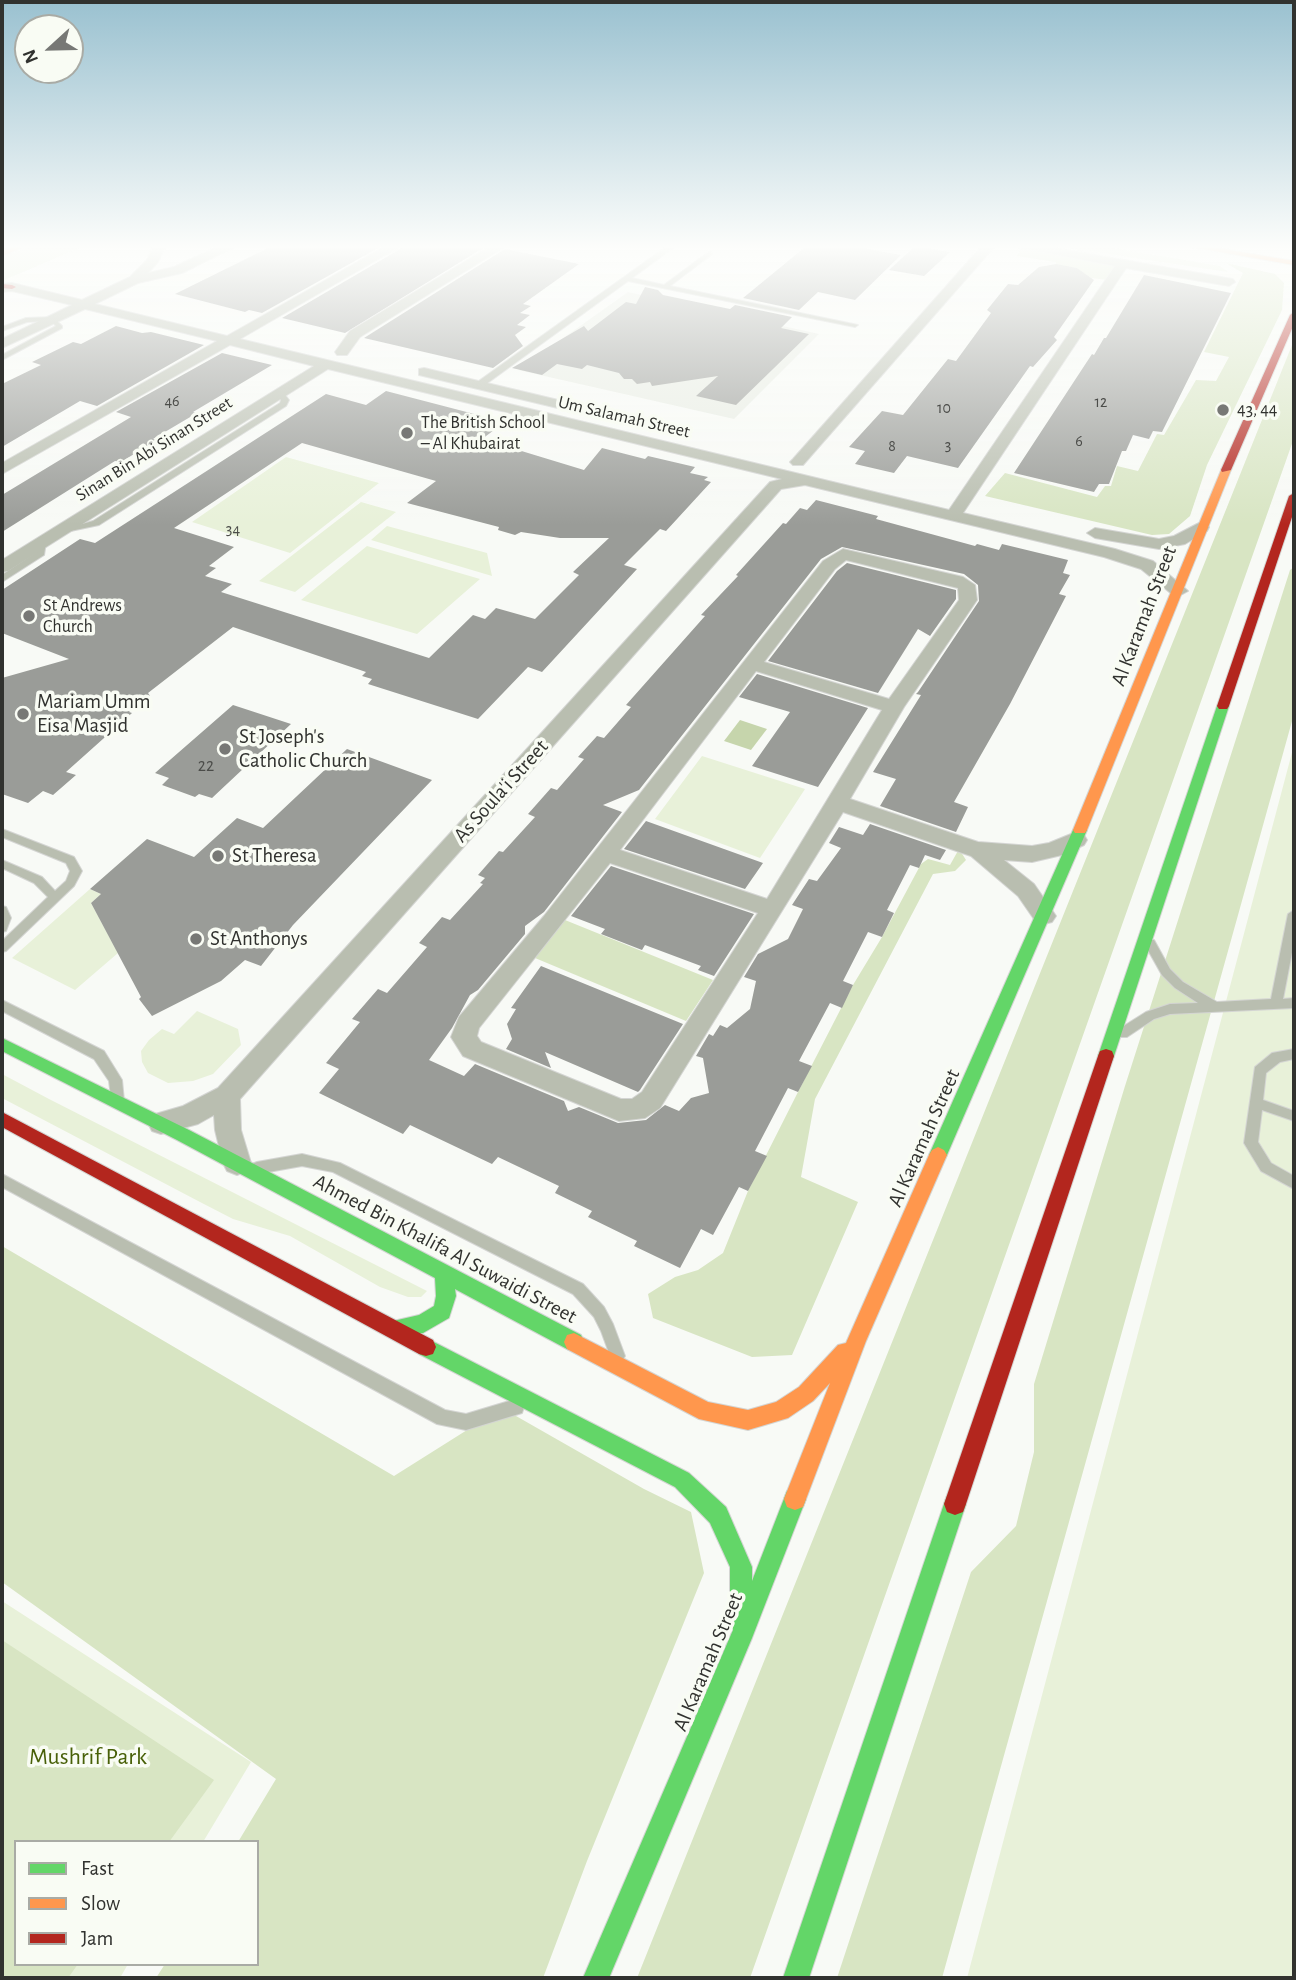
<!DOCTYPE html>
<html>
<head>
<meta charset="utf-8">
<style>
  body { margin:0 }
  #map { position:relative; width:1296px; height:1980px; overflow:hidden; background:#f8faf6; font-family:"Alegreya Sans",sans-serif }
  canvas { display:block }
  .frame { position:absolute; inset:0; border:4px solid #31322f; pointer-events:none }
  .legend { position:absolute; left:14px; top:1840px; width:245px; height:126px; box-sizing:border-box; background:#f9fcf4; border:2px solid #a9aba5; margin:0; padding:9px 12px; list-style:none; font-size:21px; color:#31322f }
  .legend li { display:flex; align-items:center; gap:14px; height:35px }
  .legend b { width:35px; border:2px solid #a9aba5 }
  .north { position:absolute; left:14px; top:14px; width:70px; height:70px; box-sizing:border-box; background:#f9fcf4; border:2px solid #a9aba5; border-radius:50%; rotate:248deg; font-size:19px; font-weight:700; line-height:28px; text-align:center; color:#31322f }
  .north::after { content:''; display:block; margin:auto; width:24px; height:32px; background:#777875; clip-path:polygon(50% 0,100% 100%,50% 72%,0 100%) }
</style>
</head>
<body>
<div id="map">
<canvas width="1296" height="1980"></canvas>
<div class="frame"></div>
<ul class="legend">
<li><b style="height:9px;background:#63d668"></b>Fast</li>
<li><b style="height:9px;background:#ff974d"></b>Slow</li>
<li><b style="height:9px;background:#b3261e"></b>Jam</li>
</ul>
<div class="north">N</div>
</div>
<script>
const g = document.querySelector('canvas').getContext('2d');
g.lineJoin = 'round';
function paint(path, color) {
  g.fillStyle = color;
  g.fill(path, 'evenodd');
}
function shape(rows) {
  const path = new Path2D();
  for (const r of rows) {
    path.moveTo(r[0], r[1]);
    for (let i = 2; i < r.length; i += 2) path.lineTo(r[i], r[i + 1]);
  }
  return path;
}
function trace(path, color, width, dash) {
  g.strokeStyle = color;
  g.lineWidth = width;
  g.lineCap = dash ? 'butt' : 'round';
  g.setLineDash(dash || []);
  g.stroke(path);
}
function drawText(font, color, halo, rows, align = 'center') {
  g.font = font + ' "Alegreya Sans",sans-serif';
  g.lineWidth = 7;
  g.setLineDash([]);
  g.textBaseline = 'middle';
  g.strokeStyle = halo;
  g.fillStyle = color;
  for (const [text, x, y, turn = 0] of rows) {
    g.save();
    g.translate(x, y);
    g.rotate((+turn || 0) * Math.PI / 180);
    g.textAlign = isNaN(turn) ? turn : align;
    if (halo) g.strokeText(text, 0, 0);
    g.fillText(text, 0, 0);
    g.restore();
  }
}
paint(shape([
  [628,292,819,334,734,419,518,370]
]), '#e8ece3');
paint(shape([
  [26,248,79,248,2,281,2,257],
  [1070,248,1113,248,1220,266,1228,272],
  [286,457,379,483,290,553,192,522],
  [361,502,396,512,295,592,259,581],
  [387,526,487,553,492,576,371,540],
  [367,546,480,579,417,634,301,600],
  [1294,745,1294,1978,967,1978],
  [702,756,805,789,760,858,655,819],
  [90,889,101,894,91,903,118,953,75,990,12,958],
  [197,1011,238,1029,241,1045,213,1074,193,1081,168,1083,148,1073,142,1062,141,1051,149,1040,162,1029,174,1034],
  [2,1074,49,1099,427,1291,421,1297,408,1297,380,1287,290,1236,233,1219,200,1202,2,1098],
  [2,1601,251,1762,203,1842,16,1842,16,1964,128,1964,120,1978,2,1978]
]), '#e8f1d9');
paint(shape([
  [1022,248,1113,265,1115,269,1108,280,1091,278,1077,268,1056,265,1056,262,1017,256],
  [1226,263,1275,274,1284,283,1282,310,1207,465,1190,516,1169,534,1152,535,985,496,1005,473,1097,497,1105,486,1111,486,1117,466,1138,471,1157,434,1164,435,1196,380,1216,381,1229,357,1204,352,1243,273],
  [1294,340,1294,438,750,1978,637,1978],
  [1294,567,1294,714,942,1978,837,1978,971,1572,1016,1526,1034,1452,1034,1384,1125,1086,1290,570],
  [959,849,966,860,955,871,933,874,815,1099,801,1177,858,1202,792,1355,752,1357,653,1318,648,1294,675,1277,698,1270,723,1253,748,1191,798,1092,853,985,882,937,921,864,928,859,950,865],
  [565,920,713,980,686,1021,535,958],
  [2,1246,394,1476,502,1408,644,1489,691,1512,704,1573,587,1861,543,1978,156,1978,165,1964,257,1964,257,1842,238,1842,276,1779,2,1582],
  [2,1640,214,1780,169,1842,16,1842,16,1964,78,1964,68,1978,2,1978]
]), '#d8e5c3');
paint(shape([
  [740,720,767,729,751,750,724,741]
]), '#c6d5ac');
paint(shape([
  [268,248,378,248,262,313,249,310,245,312,175,294],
  [402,248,483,248,345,333,282,318],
  [804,248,862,248,901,255,855,300,818,292,799,310,743,298],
  [913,248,925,248,950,252,924,276,889,270],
  [505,249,579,264,523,304,531,306,520,313,530,315,517,325,526,327,515,335,523,346,493,368,364,338],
  [1056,264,1077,268,1094,280,1054,337,1057,340,1033,367,1030,366,958,468,907,456,894,473,855,464,865,451,849,447,882,411,903,415,948,359,956,361,991,313,987,310,1008,284,1018,285,1039,267],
  [1144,275,1231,293,1162,432,1153,431,1149,439,1133,435,1126,451,1122,451,1109,484,1099,484,1094,492,1014,473,1092,354,1094,355,1104,338,1106,338],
  [645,287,658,290,663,295,730,309,735,305,792,317,781,328,809,334,736,405,696,396,718,376,652,386,650,382,637,384,632,379,624,379,619,373,587,365,582,369,557,364,542,375,512,368,584,326,588,331,626,302,636,304],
  [116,326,142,333,151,332,204,345,97,406,80,401,2,447,2,384,41,365,32,362,73,342,81,344],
  [222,353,272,365,193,412,197,413,153,439,157,440,121,462,115,461,2,532,2,495,131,417,116,412],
  [386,391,505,422,482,439,584,470,602,448,645,459,648,456,695,467,690,473,708,477,704,480,711,482,666,531,660,529,624,565,637,569,542,672,528,667,478,719,368,684,372,679,362,676,366,672,233,627,148,693,150,696,129,712,132,713,66,772,76,775,53,795,43,791,28,803,2,794,2,678,69,659,2,633,2,590,80,539,95,543,326,394,366,405],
  [302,443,436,481,407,503,499,527,498,530,515,535,521,532,560,538,609,538,573,572,579,575,535,619,496,608,485,619,473,615,429,658,221,592,232,584,205,576,216,568,209,566,234,547,174,528],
  [816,500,878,516,876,519,975,546,977,544,999,550,1002,544,1068,560,1063,573,1070,575,1059,594,1066,596,1010,704,954,802,968,807,956,832,880,806,896,779,873,772,921,695,916,694,918,692,979,601,978,585,964,574,842,547,821,559,639,790,603,805,622,812,544,912,525,926,525,934,478,990,470,995,452,1028,429,1060,464,1076,475,1064,564,1101,568,1111,579,1107,618,1123,646,1120,665,1105,679,1111,691,1098,709,1093,703,1058,696,1056,709,1034,713,1036,720,1025,727,1028,750,1009,756,981,744,977,758,954,788,939,803,909,792,905,809,879,817,881,841,848,829,843,839,827,863,835,870,824,946,850,940,860,925,855,919,868,910,865,887,910,894,913,882,937,868,932,843,981,853,985,842,1008,830,1003,799,1061,812,1066,798,1092,788,1088,755,1151,767,1156,748,1191,739,1187,713,1235,701,1229,680,1268,634,1246,637,1241,588,1217,592,1211,555,1193,559,1186,498,1157,492,1164,410,1125,403,1134,319,1093,339,1069,326,1063,360,1022,352,1019,378,989,387,993,427,947,419,943,442,917,450,920,483,884,480,883,485,878,478,875,499,851,503,852,535,817,528,814,551,788,557,790,584,759,578,757,597,736,604,738,631,707,626,705,705,616,701,615,738,576,736,575,783,523,786,524,800,508,807,510],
  [847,563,956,590,956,599,930,636,918,629,878,693,768,661,837,571],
  [757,674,868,708,818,787,752,766,790,712,739,697],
  [233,705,291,724,212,798,199,794,195,797,162,785,169,778,155,773],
  [347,749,432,780,293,925,261,966,245,960,221,981,152,1016,139,999,141,997,91,903,101,894,90,889,147,839,194,857,237,818,263,828],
  [646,821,763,863,745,889,624,849],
  [611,866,754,914,714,976,698,970,701,966,645,945,642,950,601,934,605,929,571,916],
  [541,966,683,1024,640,1090,638,1092,545,1052,551,1068,506,1049,512,1039,507,1024,516,1009,511,1008]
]), '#9a9c98');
const lane = shape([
  [666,247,674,247,632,278,664,285,710,251,712,254,670,286,858,325,855,327,628,281,482,387,476,387,476,383,666,247],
  [53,317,62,326,62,328,2,360,2,355,56,326,51,321,27,322,2,331,2,327,26,318,53,317],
  [276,391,282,391,289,400,286,406,99,525,61,533,57,531,93,521,280,403,281,400,275,393,276,391],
  [39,540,46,542,44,555,2,582,2,575,37,552,39,540],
  [2,829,74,857,82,871,74,886,6,951,2,952,2,941,48,897,34,883,2,868,2,860,42,877,55,891,66,881,70,871,66,863,2,837,2,829],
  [2,906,6,907,11,918,6,931,2,932,2,906],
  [1294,910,1294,942,1283,999,1294,998,1294,1008,1170,1014,1154,1019,1127,1037,1119,1037,1117,1033,1119,1029,1146,1012,1170,1004,1198,1003,1175,988,1162,975,1144,943,1146,940,1154,940,1170,969,1183,982,1217,1002,1271,999,1288,914,1294,910],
  [2,1000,104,1051,122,1080,124,1101,122,1105,117,1106,112,1105,109,1081,94,1059,2,1011,2,1000],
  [1294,1049,1294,1059,1280,1062,1266,1073,1263,1100,1294,1111,1294,1121,1262,1110,1258,1142,1271,1163,1294,1176,1294,1189,1261,1171,1244,1143,1255,1067,1272,1053,1294,1049],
  [302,1154,340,1163,583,1284,604,1307,613,1324,625,1356,622,1361,617,1363,612,1361,601,1331,594,1317,573,1294,333,1172,302,1166,257,1174,252,1172,250,1168,252,1164,257,1162,302,1154],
  [2,1174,445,1410,466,1414,516,1399,522,1401,524,1407,522,1413,466,1430,437,1424,2,1187,2,1174]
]);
const street = shape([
  [153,247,165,247,158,262,148,273,174,267,217,247,234,247,182,273,138,283,95,304,227,336,384,247,399,247,240,339,949,510,1115,266,1018,247,1048,247,1233,279,1235,282,1229,286,1126,268,963,513,1115,549,1153,561,1188,591,1179,596,1173,595,1141,569,1104,557,805,485,781,489,240,1099,241,1130,251,1163,247,1171,237,1175,227,1171,223,1163,215,1130,214,1115,198,1124,161,1134,152,1131,148,1123,152,1115,183,1106,218,1088,770,482,782,479,328,369,8,571,2,572,2,560,314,366,230,345,2,474,2,463,217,341,85,309,2,348,2,339,72,305,12,291,2,292,2,284,12,283,82,300,130,277,147,260,153,247],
  [489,247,504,247,360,337,347,355,337,355,335,352,350,331,489,247],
  [981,247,994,247,803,465,793,465,790,462,793,459,981,247],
  [424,368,571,403,573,406,566,410,419,375,419,369,424,368],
  [1201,522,1209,527,1207,531,1185,544,1159,549,1095,538,1087,533,1095,528,1159,539,1174,536,1201,522],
  [843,549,963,577,975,585,977,600,904,707,850,799,978,842,1032,846,1049,843,1076,832,1084,835,1087,840,1084,845,1062,855,1032,862,1004,860,1034,884,1056,916,1052,922,1044,924,1036,922,1018,896,971,856,843,812,660,1108,645,1118,619,1121,463,1056,451,1037,459,1017,544,916,823,561,843,549],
  [846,560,958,588,959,600,889,699,764,662,835,569,846,560],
  [756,671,882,710,767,899,620,850,756,671],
  [610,863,758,913,642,1092,632,1099,621,1099,481,1042,477,1036,479,1028,610,863]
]);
const fast = shape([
  [1223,702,1229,706,1114,1056,1112,1061,1106,1063,1100,1061,1098,1056,1217,706,1223,702],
  [1080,825,1087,830,947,1155,944,1160,938,1163,932,1160,929,1155,1073,830,1080,825],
  [2,1038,189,1130,581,1335,584,1342,581,1349,574,1351,567,1349,455,1289,456,1296,449,1318,423,1333,396,1338,389,1336,386,1329,389,1322,419,1315,434,1306,436,1296,435,1278,177,1140,2,1051,2,1038],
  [426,1338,689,1473,726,1507,752,1567,752,1581,787,1491,795,1488,803,1491,806,1499,752,1638,609,1978,583,1978,733,1630,730,1622,730,1567,710,1523,675,1487,419,1354,416,1347,419,1340,426,1338],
  [955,1493,963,1496,966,1504,809,1978,783,1978,944,1504,947,1496,955,1493]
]);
const slow = shape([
  [12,247,23,247,2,256,2,251,12,247],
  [1192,247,1212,247,1294,261,1294,265,1192,247],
  [1222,468,1231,470,1087,830,1085,833,1075,833,1073,830,1222,468],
  [938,1147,944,1150,947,1155,866,1341,803,1507,795,1510,787,1507,784,1499,830,1383,813,1401,788,1418,748,1430,699,1419,567,1349,564,1342,567,1335,574,1333,708,1402,748,1410,776,1402,799,1387,838,1345,846,1343,929,1155,932,1150,938,1147]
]);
const jam = shape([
  [2,284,12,285,16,287,12,289,2,288,2,284],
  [1294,312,1294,324,1231,470,1222,472,1221,470,1290,315,1294,312],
  [1294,493,1294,511,1229,706,1227,709,1219,709,1217,706,1289,496,1294,493],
  [1106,1049,1112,1051,1114,1056,966,1504,963,1512,955,1515,947,1512,944,1504,1098,1056,1100,1051,1106,1049],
  [2,1112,433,1340,436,1347,433,1354,426,1356,419,1354,2,1127,2,1112]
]);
trace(lane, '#d4d5d3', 2);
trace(street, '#d4d5d3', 2);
trace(fast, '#d4d5d3', 2);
trace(slow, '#d4d5d3', 2);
trace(jam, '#d4d5d3', 2);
paint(lane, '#b9beb0');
paint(street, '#b9beb0');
paint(fast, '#63d668');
paint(slow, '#ff974d');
paint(jam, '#b3261e');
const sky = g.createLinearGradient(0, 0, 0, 525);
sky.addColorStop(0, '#9ac1d0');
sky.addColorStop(0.47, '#fcfdfb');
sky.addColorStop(1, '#fcfdfb00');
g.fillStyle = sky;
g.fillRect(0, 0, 1296, 525);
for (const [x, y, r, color] of [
  [1223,410,7,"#777875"],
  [407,433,7,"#777875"],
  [29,616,7,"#777875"],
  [23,714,7,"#777875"],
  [225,749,7,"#777875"],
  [218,856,7,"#777875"],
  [196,939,7,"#777875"]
]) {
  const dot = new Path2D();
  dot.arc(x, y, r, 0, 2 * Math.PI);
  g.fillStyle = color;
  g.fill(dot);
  trace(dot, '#f9fcf4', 2.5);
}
drawText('16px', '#4b4c49', null, [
  ["46",172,401],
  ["12",1101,402],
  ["10",944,408],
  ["6",1079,441],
  ["3",948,445],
  ["8",892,446],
  ["34",233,529]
]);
drawText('18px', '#31322f', '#f9fcf4', [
  ["43, 44",1237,410],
  ["The British School",421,423],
  ["– Al Khubairat",421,444],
  ["St Andrews",43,606],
  ["Church",43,627]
], 'left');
drawText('18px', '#31322f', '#f9fcf4', [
  ["Um Salamah Street",624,417,13],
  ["Sinan Bin Abi Sinan Street",154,449,-32]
]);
drawText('18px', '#4b4c49', null, [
  ["22",206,766]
]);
drawText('21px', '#31322f', '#f9fcf4', [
  ["Al Karamah Street",1144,616,-69],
  ["As Soula'i Street",501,791,-48],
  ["Al Karamah Street",924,1138,-66],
  ["Ahmed Bin Khalifa Al Suwaidi Street",445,1249,28],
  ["Al Karamah Street",708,1662,-67]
]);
drawText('21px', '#31322f', '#f9fcf4', [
  ["Mariam Umm",37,702],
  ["Eisa Masjid",37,726],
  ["St Joseph's",239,737],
  ["Catholic Church",239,761],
  ["St Theresa",232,856],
  ["St Anthonys",210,939]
], 'left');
drawText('24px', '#486008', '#f9fcf4', [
  ["Mushrif Park",88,1757]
]);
</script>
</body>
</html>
